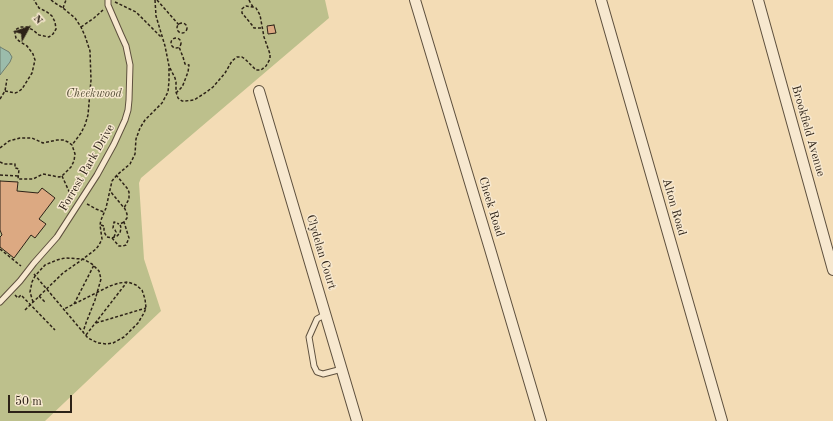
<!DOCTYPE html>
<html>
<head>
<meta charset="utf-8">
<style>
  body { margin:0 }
  #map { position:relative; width:833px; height:421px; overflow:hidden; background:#f3dcb5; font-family:"Old Standard TT",serif }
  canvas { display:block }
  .north { position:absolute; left:8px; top:8px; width:40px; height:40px; -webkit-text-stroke:3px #f7e8cf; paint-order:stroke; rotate:50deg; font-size:11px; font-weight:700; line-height:16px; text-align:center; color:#2d2217 }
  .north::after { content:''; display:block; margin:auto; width:14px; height:18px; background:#2d2217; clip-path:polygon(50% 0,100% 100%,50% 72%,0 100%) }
  .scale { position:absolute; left:8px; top:395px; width:64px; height:18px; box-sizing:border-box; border:2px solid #2d2217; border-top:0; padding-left:5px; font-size:12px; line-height:14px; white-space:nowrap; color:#2d2217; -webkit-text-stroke:3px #f7e8cf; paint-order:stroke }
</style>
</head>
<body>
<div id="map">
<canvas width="833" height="421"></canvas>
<div class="north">N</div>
<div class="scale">50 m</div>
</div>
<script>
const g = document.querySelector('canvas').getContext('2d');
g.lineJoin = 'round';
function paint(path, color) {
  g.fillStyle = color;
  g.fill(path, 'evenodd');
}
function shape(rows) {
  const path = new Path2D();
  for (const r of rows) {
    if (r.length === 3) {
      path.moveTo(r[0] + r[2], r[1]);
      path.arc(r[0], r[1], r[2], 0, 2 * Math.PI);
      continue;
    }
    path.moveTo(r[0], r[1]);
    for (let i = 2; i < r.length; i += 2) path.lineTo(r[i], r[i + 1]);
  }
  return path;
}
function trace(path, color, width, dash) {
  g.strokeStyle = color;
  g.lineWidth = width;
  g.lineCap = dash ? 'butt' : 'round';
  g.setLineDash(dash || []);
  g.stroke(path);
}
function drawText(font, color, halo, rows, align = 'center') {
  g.font = font + ' "Old Standard TT",serif';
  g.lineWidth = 3;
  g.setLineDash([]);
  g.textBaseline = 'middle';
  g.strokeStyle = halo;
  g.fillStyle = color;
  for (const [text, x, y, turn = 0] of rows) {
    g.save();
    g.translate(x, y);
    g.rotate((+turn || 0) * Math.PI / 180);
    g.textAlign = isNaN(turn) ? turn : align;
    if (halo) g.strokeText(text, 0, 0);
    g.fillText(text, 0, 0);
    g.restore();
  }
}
paint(shape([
  [0,0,325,0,329,18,141,178,139,183,144,259,161,311,45,421,0,421]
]), '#bdc08c');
const water = shape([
  [0,47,9,52,12,57,10,62,0,75,0,47]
]);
paint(water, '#9bbcab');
trace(water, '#6f7e70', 1);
const building = shape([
  [274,25,276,33,268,34,267,26,274,25],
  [0,181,18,182,17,191,38,193,42,188,55,198,39,219,46,224,35,238,31,235,14,258,0,247,0,237,2,235,0,230,0,181]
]);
paint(building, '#dca982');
trace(building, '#2d2217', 1);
const lane = shape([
  [0,302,20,281,34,263,57,237,97,175,114,144,125,120,128,110,129,100,130,65,126,46,121,35,108,5,108,0],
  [326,314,317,319,309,337,314,366,317,372,323,374,342,369]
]);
const street = shape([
  [415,0,490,249,541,421],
  [601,0,722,421],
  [758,0,833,270],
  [259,91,357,421]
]);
trace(lane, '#5e503e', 7);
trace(street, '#5e503e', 12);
trace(shape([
  [51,0,55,3,63,8,75,18,81,27,85,36,90,51,91,80,88,115,85,125,81,133,72,145],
  [157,0,179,25],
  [249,0,250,2,253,7],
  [115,2,136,12,162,38],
  [63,8,66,0],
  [182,28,5],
  [81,27,94,18,103,10],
  [176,43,5],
  [170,68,175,78,176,82,176,92,178,98,182,101,185,101,194,100,205,93,213,87,225,73,232,61,237,57,242,57,245,59,256,70,261,70,266,66,270,59,270,54,264,37,260,15,256,8,253,7,246,6,243,8,242,9,242,13,252,25,254,28,262,28],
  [5,91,15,93,18,92,22,89,32,73,35,60,33,54,27,46,19,41,16,38,15,34,15,30,20,27,27,27,33,30,39,35,49,37,53,34,56,29,55,22,52,16,47,12,39,8,34,0],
  [176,93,181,88,183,85,188,72,189,65,185,64,183,57,179,47],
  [0,99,5,91,7,79],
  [0,148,9,141,20,138,32,138,43,143,57,140,63,140,68,142,72,145,75,154,74,161,71,167,62,176,59,177,43,174,33,179,18,179,19,169,15,168,15,164,4,164,0,162],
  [0,175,18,176],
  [116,175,127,188,129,192,129,199,124,208],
  [62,176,73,200],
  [87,204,96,209,104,212],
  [101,225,104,226,104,232,107,237,112,238,119,246,123,246,126,245,129,238,124,222,127,218,127,214,125,209,110,191],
  [114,237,116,232,115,230,113,228,114,222,119,224],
  [112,238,117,236,120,233,121,228,120,224,124,222],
  [0,249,21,266],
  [34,274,88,338,98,343,107,344,113,343,124,337,138,323,144,313,146,308,145,299,142,290,136,285,128,282,119,283,110,286,64,309],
  [15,295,18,298,21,295,55,330],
  [39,296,45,302],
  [33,302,30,292,32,282,35,276,45,265,57,260,65,258,83,259,92,264,99,271,101,279,95,300,86,323,83,332],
  [74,304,94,265],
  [25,310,63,273,83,259,96,249,99,245,102,239,100,225,101,220,106,208,112,181,117,175,130,164,135,154,136,139,140,128,145,120,162,103,168,92,169,81,169,66,165,46,156,16,155,0],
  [96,323,146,308],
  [86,335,127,282]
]), '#2d2217', 1.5, [3, 2]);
trace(lane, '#f7e8cf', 5);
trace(street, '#f7e8cf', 10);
drawText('italic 12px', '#58513a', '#f7e8cf', [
  ["Cheekwood",94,94]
]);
drawText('12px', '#2d2217', '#f7e8cf', [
  ["Brookfield Avenue",808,131,74],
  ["Forrest Park Drive",87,168,-60],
  ["Cheek Road",491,207,73],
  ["Alton Road",674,207,74],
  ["Clydelan Court",321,252,73]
]);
</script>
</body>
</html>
